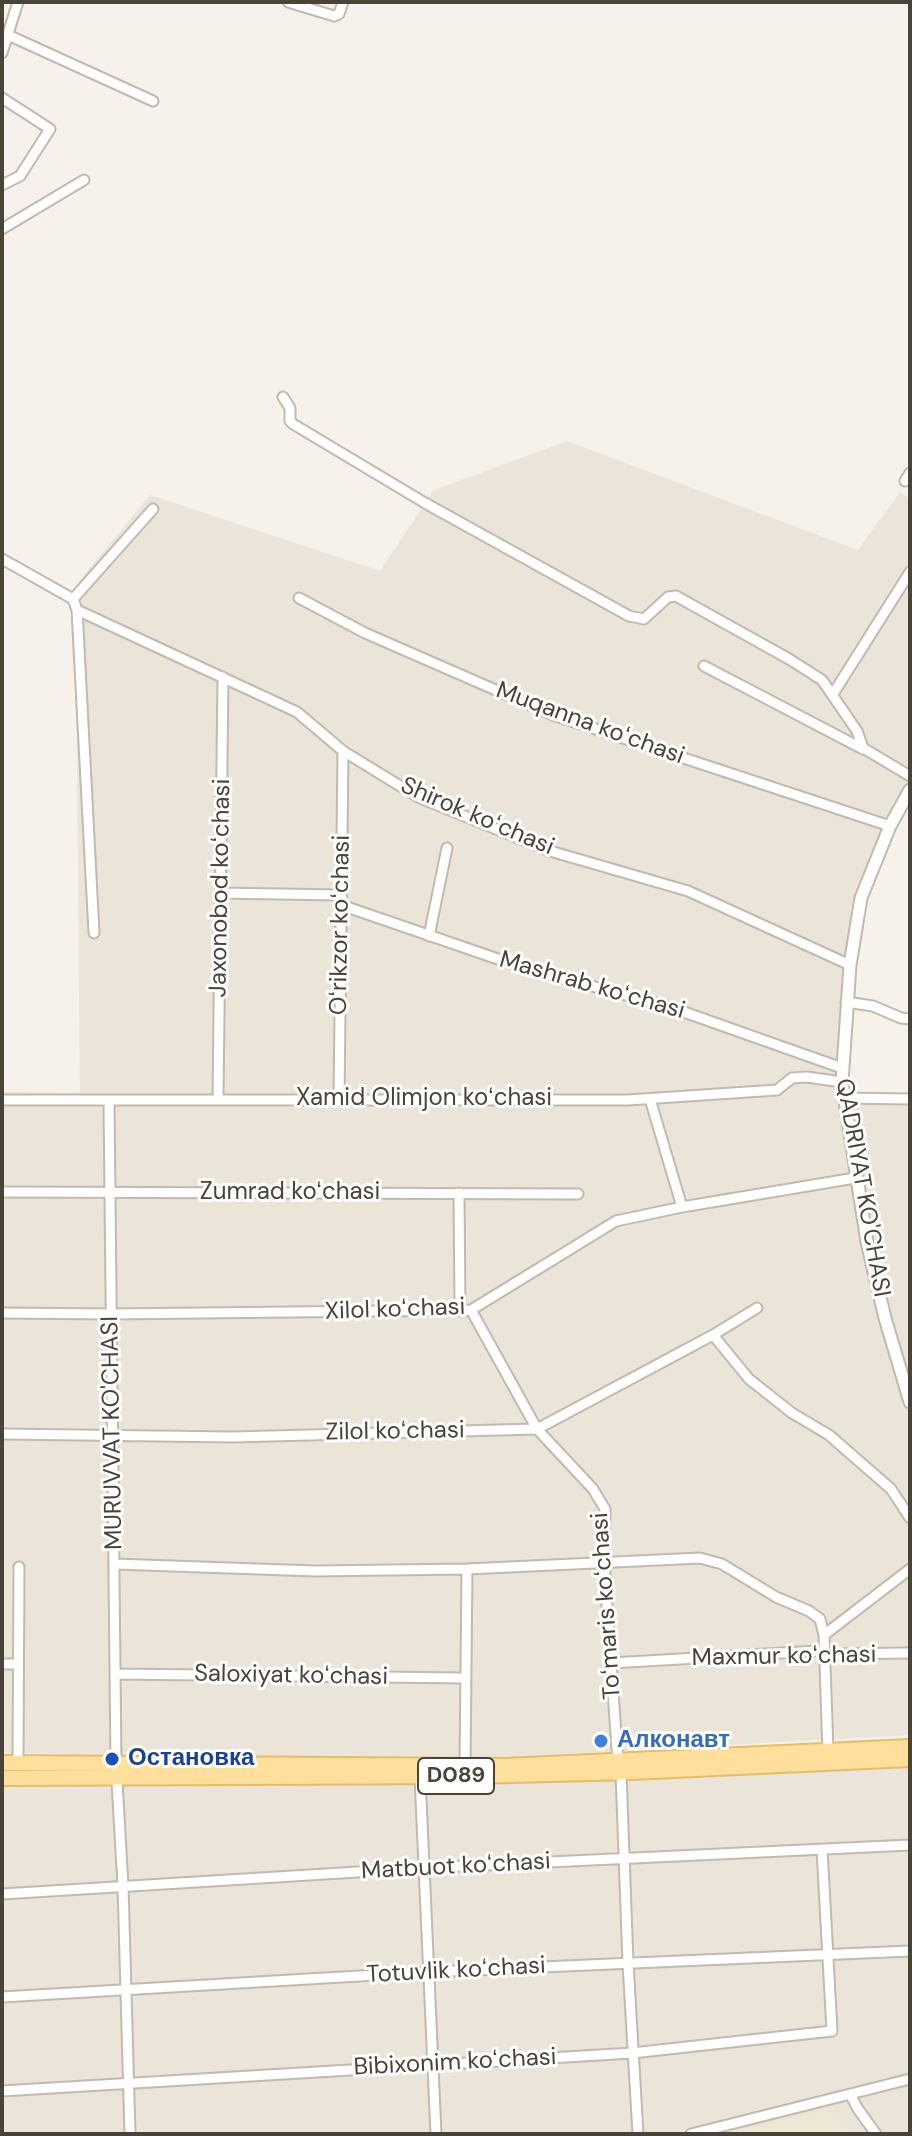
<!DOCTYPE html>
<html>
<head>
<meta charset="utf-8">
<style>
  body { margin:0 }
  #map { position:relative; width:912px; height:2136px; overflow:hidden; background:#f6f2eb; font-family:"DM Sans",sans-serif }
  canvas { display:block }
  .frame { position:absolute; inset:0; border:4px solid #4a4338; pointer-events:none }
</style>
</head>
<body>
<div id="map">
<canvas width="912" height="2136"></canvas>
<div class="frame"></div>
</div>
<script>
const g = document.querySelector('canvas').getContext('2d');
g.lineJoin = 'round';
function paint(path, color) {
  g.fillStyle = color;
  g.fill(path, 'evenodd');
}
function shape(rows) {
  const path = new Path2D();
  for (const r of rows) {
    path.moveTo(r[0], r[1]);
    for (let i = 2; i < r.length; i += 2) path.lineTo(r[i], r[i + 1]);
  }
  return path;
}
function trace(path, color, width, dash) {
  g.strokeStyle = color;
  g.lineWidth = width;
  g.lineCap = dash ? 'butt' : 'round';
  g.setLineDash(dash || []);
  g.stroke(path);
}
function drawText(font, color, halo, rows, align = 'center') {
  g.font = font + ' "DM Sans",sans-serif';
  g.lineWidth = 6;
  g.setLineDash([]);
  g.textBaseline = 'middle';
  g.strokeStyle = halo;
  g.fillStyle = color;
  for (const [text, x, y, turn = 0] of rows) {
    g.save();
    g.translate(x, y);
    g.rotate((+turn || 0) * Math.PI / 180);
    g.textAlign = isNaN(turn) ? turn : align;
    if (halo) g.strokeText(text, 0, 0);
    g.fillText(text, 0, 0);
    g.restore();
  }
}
paint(shape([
  [567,441,858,550,900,492,910,499,910,790,882,839,853,956,844,1095,910,1095,910,1735,473,1759,2,1753,2,1092,80,1093,76,650,79,581,150,495,380,571,434,490],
  [910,1761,910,2133,2,2134,2,1769]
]), '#eae4d9');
paint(shape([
  [827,2109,851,2134,730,2134]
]), '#efe7d5');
const minor = shape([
  [288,2,334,16,339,14,343,2],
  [8,35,153,101],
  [2,53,18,2],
  [2,98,50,129,20,176,2,185],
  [2,229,84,180],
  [283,397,290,408,290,421,293,424,425,503,629,616,644,619,668,597,676,596,789,659,822,680,857,731,863,748,910,776],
  [905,481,910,473],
  [2,559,73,599,77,610,297,712,343,751,418,797,550,851,688,891,850,965],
  [299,598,365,633,553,715,890,826],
  [73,599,153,509],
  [77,610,94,933],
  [704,666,863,749],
  [833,694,910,572],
  [220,893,341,895],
  [341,905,524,968,667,1006,842,1068],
  [429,936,447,848],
  [846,1002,873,1006,901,1018,910,1019],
  [843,1098,910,1099],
  [218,1099,223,677],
  [650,1099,682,1207],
  [2,1100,628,1100,777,1090,792,1078,807,1077,842,1082],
  [339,1100,343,751],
  [109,1102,116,1764,123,1886,130,2134],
  [2,1192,578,1194],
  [459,1193,460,1311],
  [471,1310,537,1429,593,1489,605,1509,604,1562,617,1749,621,1773,628,1963,638,2134],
  [2,1313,111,1314,471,1310,616,1221,682,1207,855,1178],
  [713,1335,749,1379,792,1413,829,1435,891,1489,910,1518],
  [2,1434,233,1437,537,1429,713,1335,757,1308],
  [115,1564,315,1571,467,1569,700,1558,722,1564,776,1597,809,1611,820,1619,824,1635,828,1752],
  [824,1635,910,1569],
  [611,1663,817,1651,823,1654,910,1653],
  [2,1664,17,1664],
  [116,1674,466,1678],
  [18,1763,19,1567],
  [465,1766,467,1569],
  [420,1777,436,2134],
  [2,1894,422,1868,910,1845],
  [2,1997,427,1972,910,1951],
  [2,2091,632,2053,832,2031,822,1849],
  [850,2094,858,2109,876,2134],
  [691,2134,910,2079]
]);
const tertiary = shape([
  [910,790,890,826,861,898,850,965,842,1082,867,1242,885,1318,910,1402]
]);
const primary = shape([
  [2,1763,505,1766,910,1747],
  [2,1778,471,1776,631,1772,910,1759]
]);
trace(minor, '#c2baad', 13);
trace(tertiary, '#c2baad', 15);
trace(primary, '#e7bc67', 18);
trace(minor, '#fff', 9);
trace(tertiary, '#fff', 11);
trace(primary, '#ffdf9b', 14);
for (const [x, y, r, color] of [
  [601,1741,8,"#3f7fe0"],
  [112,1759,8,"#1a4fb4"]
]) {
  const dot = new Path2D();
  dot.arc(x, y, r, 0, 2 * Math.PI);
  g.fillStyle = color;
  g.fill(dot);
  trace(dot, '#fff', 3);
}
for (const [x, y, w] of [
  [456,1776,76]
]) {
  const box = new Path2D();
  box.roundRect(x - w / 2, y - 18, w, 36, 6);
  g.fillStyle = '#fff';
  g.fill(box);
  trace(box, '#4a4338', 2);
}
drawText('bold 22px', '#4a4338', null, [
  ["D089",456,1776]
]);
drawText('24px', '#4a4338', '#fff', [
  ["Muqanna koʻchasi",590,724,20],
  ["Shirok koʻchasi",477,817,23],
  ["Jaxonobod koʻchasi",221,888,-89],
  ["Oʻrikzor koʻchasi",341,925,-89],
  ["Mashrab koʻchasi",592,986,16],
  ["Xamid Olimjon koʻchasi",424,1099],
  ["QADRIYAT KO'CHASI",862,1188,80],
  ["Zumrad koʻchasi",290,1193],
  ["Xilol koʻchasi",395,1310,-2],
  ["Zilol koʻchasi",395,1432,-1],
  ["MURUVVAT KO'CHASI",113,1433,-91],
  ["Toʻmaris koʻchasi",607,1606,-94],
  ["Maxmur koʻchasi",784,1657,-1],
  ["Saloxiyat koʻchasi",291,1676,1],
  ["Matbuot koʻchasi",456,1867,-3],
  ["Totuvlik koʻchasi",456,1971,-3],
  ["Bibixonim koʻchasi",455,2063,-3]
]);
drawText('bold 24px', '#366cbe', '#fff', [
  ["Алконавт",617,1741]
], 'left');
drawText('bold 24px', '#164399', '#fff', [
  ["Остановка",128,1759]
], 'left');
</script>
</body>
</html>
